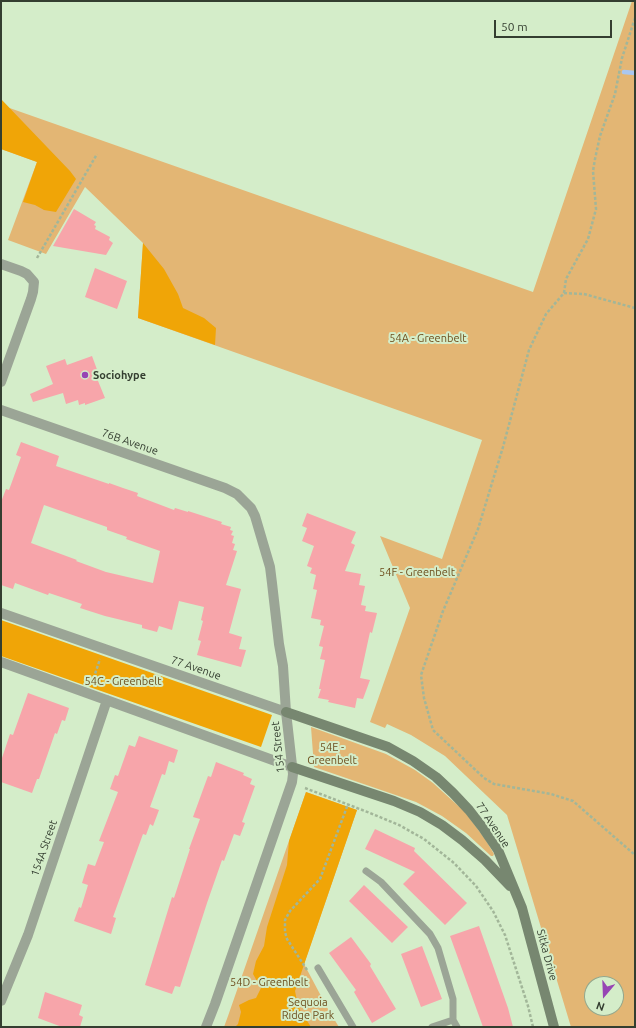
<!DOCTYPE html>
<html>
<head>
<meta charset="utf-8">
<style>
  body { margin:0 }
  #map { position:relative; width:636px; height:1028px; overflow:hidden; background:#d4edc9; font-family:Ubuntu,sans-serif }
  canvas { display:block }
  .frame { position:absolute; inset:0; border:2px solid #343e30; pointer-events:none }
  .north { position:absolute; left:584px; top:976px; width:40px; height:40px; box-sizing:border-box; background:#d4edc9; border:1px solid #94a78c; border-radius:50%; rotate:199deg; font-size:11px; font-weight:700; line-height:16px; text-align:center; color:#343e30 }
  .north::after { content:''; display:block; margin:auto; width:14px; height:18px; background:#9745b4; clip-path:polygon(50% 0,100% 100%,50% 72%,0 100%) }
  .scale { position:absolute; left:494px; top:20px; width:118px; height:18px; box-sizing:border-box; border:2px solid #343e30; border-top:0; padding-left:5px; font-size:12px; line-height:14px; white-space:nowrap; color:#343e30; -webkit-text-stroke:3px #d4edc9; paint-order:stroke }
</style>
</head>
<body>
<div id="map">
<canvas width="636" height="1028"></canvas>
<div class="frame"></div>
<div class="north">N</div>
<div class="scale">50 m</div>
</div>
<script>
const g = document.querySelector('canvas').getContext('2d');
g.lineJoin = 'round';
function paint(path, color) {
  g.fillStyle = color;
  g.fill(path, 'evenodd');
}
function shape(rows) {
  const path = new Path2D();
  for (const r of rows) {
    path.moveTo(r[0], r[1]);
    for (let i = 2; i < r.length; i += 2) path.lineTo(r[i], r[i + 1]);
  }
  return path;
}
function trace(path, color, width, dash) {
  g.strokeStyle = color;
  g.lineWidth = width;
  g.lineCap = dash ? 'butt' : 'round';
  g.setLineDash(dash || []);
  g.stroke(path);
}
function drawText(font, color, halo, rows, align = 'center') {
  g.font = font + ' Ubuntu,sans-serif';
  g.lineWidth = 4;
  g.setLineDash([]);
  g.textBaseline = 'middle';
  g.strokeStyle = halo;
  g.fillStyle = color;
  for (const [text, x, y, turn = 0] of rows) {
    g.save();
    g.translate(x, y);
    g.rotate((+turn || 0) * Math.PI / 180);
    g.textAlign = isNaN(turn) ? turn : align;
    if (halo) g.strokeText(text, 0, 0);
    g.fillText(text, 0, 0);
    g.restore();
  }
}
paint(shape([
  [632,1,635,1,635,1027,571,1027,507,815,445,756,411,735,387,724,385,728,370,722,410,608,380,536,442,559,482,440,138,318,143,243,85,187,46,254,8,240,37,162,1,149,1,105,533,292],
  [592,984,616,984,616,1008,592,1008],
  [311,727,386,754,415,770,433,783,465,812,485,839,494,854,493,856,491,856,466,833,442,816,416,802,314,767],
  [306,792,357,810,304,964,329,1011,339,1027,224,1027,228,1016]
]), '#e3b674');
paint(shape([
  [1,99,70,171,76,179,56,212,44,210,35,205,23,202,37,162,1,149],
  [143,243,164,269,178,294,183,308,204,318,216,328,215,345,138,318],
  [1,620,272,715,261,747,1,656],
  [306,792,357,810,295,991,296,996,300,1010,311,1027,235,1027,238,1024,241,1012,239,1005,249,1000,256,998,261,988,253,974,256,961,264,946,267,927,287,865,289,841]
]), '#f0a507');
trace(shape([
  [624,72,635,73]
]), '#aac7ef', 4.5);
paint(shape([
  [74,209,96,222,94,225,96,226,95,229,110,237,109,240,113,243,106,255,53,246],
  [95,268,127,281,117,309,85,297],
  [92,356,99,375,96,376,105,398,85,405,85,403,79,405,78,400,66,404,63,393,33,402,30,394,53,384,46,366,65,359,67,365],
  [21,442,59,456,56,466,109,484,109,483,123,488,138,493,137,496,174,510,175,508,188,512,188,511,222,522,221,524,231,527,230,530,233,531,231,535,234,536,232,543,235,544,233,550,237,551,226,585,241,589,229,633,242,637,239,649,246,650,241,667,197,655,201,641,198,640,203,621,201,620,204,607,179,601,172,630,159,626,157,632,142,628,142,625,105,616,80,608,82,604,49,593,48,595,15,583,13,589,1,585,1,502,6,489,9,490,21,457,16,455],
  [44,505,107,527,107,530,127,537,126,539,160,551,153,583,106,572,76,561,77,560,31,543],
  [307,513,356,532,351,543,355,545,345,571,361,574,359,585,365,586,361,605,366,606,365,611,377,613,372,633,370,632,360,678,370,680,363,699,357,698,355,708,328,702,329,700,318,698,321,689,319,689,325,660,320,659,323,647,319,646,324,626,320,625,321,620,311,618,317,590,313,589,316,575,310,573,312,568,307,566,314,546,302,541,307,528,302,526],
  [28,693,69,708,65,721,62,720,57,734,55,733,39,779,37,779,32,793,1,782,1,761,10,734,13,735],
  [139,736,178,750,174,763,169,761,165,775,162,774,150,807,159,810,153,826,150,824,146,835,143,834,113,917,116,918,111,934,74,921,79,907,81,908,88,885,82,883,88,864,95,866,104,842,99,841,118,792,110,789,115,775,118,776,129,745,135,747],
  [216,762,244,773,243,775,252,779,250,784,255,786,242,822,245,823,240,836,234,834,224,861,222,860,207,903,180,987,175,986,172,994,145,985,172,897,174,898,190,849,189,849,200,819,193,817,208,776,211,777],
  [375,829,415,848,414,851,467,903,445,925,403,884,415,872,365,849],
  [364,885,408,927,392,943,349,901],
  [479,926,508,1008,513,1027,483,1027,450,936],
  [351,937,371,964,370,966,396,1009,372,1023,354,992,356,990,329,953],
  [422,946,442,999,421,1007,401,954],
  [45,992,82,1005,79,1015,83,1017,80,1027,62,1027,38,1018]
]), '#f7a5aa');
trace(shape([
  [635,18,622,58,615,94,600,136,595,159,593,171,596,209,588,239,566,279,564,293,546,314,529,350,503,447,478,529,443,611,421,675,424,698,433,730,484,778,494,784,551,794,573,801,635,855],
  [37,258,97,154],
  [564,293,584,294,635,308],
  [92,683,100,659],
  [305,788,370,813,399,825,424,839,454,863,476,886,493,911,505,935,528,1006,533,1027],
  [307,970,287,939,285,932,285,920,290,911,320,879,348,804]
]), '#a2b699', 2.5, [3, 2]);
trace(shape([
  [366,871,381,882,430,934,438,948,453,999,453,1020,457,1027],
  [318,968,353,1027],
  [432,1027,453,1020]
]), '#9ba596', 7);
trace(shape([
  [1,264,21,271,27,274,34,282,33,292,31,299,1,382],
  [1,410,225,488,237,494,251,508,255,516,270,567,272,583,279,644,283,666,286,712,293,774,292,782,215,1004,206,1027],
  [1,613,286,712],
  [1,662,292,767],
  [1,1001,28,935,107,700]
]), '#9ba596', 10);
trace(shape([
  [286,712,388,747,413,761,436,777,453,793,469,810,483,828,498,850,522,908,554,1027],
  [292,767,394,801,420,812,442,825,462,840,485,860,510,886]
]), '#778770', 10);
for (const [x, y, r, color] of [
  [85,375,4,"#9745b4"]
]) {
  const dot = new Path2D();
  dot.arc(x, y, r, 0, 2 * Math.PI);
  g.fillStyle = color;
  g.fill(dot);
  trace(dot, '#d4edc9', 1.5);
}
drawText('11px', '#6d4e1d', '#d4edc9', [
  ["54A - Greenbelt",428,338],
  ["54F - Greenbelt",417,572],
  ["54C - Greenbelt",123,681],
  ["54E -",332,747],
  ["Greenbelt",332,760],
  ["54D - Greenbelt",269,982],
  ["Sequoia",308,1002],
  ["Ridge Park",308,1015]
]);
drawText('bold 11px', '#343e30', '#d4edc9', [
  ["Sociohype",93,375]
], 'left');
drawText('11px', '#343e30', '#d4edc9', [
  ["76B Avenue",130,442,19],
  ["77 Avenue",196,668,19],
  ["154 Street",278,747,-96],
  ["77 Avenue",493,825,56],
  ["154A Street",44,848,-71],
  ["Sitka Drive",547,955,75]
]);
</script>
</body>
</html>
